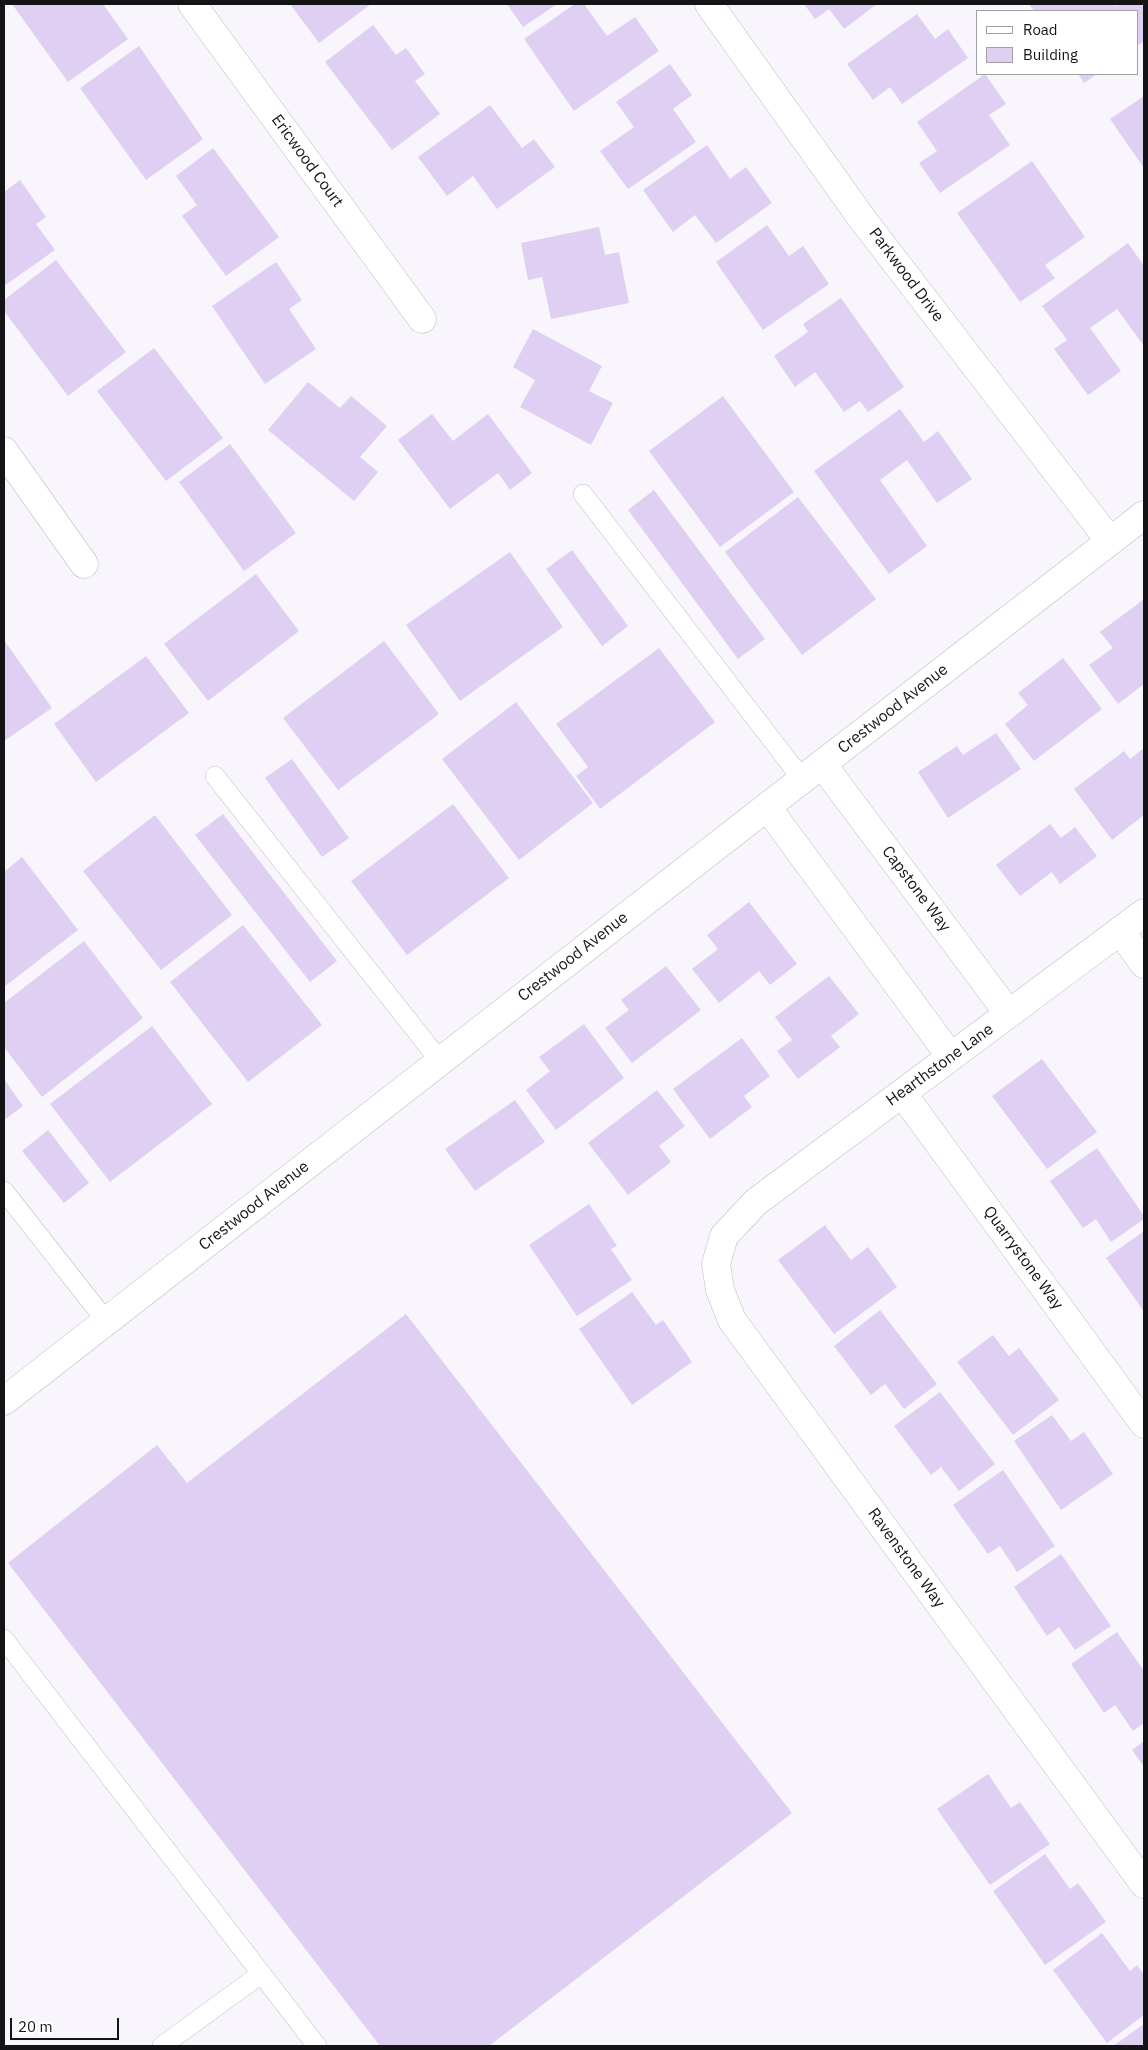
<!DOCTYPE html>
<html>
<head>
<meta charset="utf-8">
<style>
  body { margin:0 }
  #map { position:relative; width:1148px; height:2050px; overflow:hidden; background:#f8f5fc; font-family:"IBM Plex Sans",sans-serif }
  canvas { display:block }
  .frame { position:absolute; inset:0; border:5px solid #141316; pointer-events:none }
  .legend { position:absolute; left:976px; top:10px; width:162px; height:65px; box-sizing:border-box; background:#fff; border:1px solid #a1a1a2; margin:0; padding:6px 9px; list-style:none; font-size:15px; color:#141316 }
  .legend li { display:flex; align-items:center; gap:10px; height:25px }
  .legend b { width:25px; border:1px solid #a1a1a2 }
  .scale { position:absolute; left:10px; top:2018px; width:109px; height:22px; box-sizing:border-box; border:2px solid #141316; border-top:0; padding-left:6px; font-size:15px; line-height:18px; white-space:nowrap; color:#141316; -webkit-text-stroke:4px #fff; paint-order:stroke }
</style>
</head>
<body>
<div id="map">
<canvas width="1148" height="2050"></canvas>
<div class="frame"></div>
<ul class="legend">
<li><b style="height:6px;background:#fff"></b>Road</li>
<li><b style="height:14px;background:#dfd0f3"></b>Building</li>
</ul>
<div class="scale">20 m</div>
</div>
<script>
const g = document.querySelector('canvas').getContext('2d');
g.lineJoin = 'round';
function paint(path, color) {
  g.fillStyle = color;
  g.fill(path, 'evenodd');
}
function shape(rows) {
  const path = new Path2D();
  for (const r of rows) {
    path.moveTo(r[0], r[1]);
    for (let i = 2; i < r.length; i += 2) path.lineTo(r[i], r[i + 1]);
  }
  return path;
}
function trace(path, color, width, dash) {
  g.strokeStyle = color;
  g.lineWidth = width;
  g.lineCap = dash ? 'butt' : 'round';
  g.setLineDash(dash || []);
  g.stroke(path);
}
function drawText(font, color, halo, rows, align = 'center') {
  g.font = font + ' "IBM Plex Sans",sans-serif';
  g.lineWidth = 4.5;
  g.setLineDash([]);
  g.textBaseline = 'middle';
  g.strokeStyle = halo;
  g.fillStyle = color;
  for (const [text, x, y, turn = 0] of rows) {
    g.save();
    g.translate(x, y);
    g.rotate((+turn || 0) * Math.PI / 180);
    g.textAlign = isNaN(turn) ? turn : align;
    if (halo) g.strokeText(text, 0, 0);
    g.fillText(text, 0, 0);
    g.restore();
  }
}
paint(shape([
  [12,4,103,4,128,39,68,82],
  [290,4,371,4,319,43],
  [507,4,557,4,523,27],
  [575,4,584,4,607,36,635,17,659,51,574,111,524,39],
  [804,4,877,4,844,29,829,9,815,19],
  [1029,4,1115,4,1116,6,1119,4,1141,4,1144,8,1144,41,1137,46,1137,11,1034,11],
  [917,14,935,39,948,29,968,58,902,104,890,87,873,100,847,64],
  [373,25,396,55,406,48,425,74,415,81,440,114,392,150,325,62],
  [139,46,203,139,146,180,80,88],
  [670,64,692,95,673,109,696,142,628,189,600,151,634,127,616,102],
  [985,74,1006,104,989,115,1010,145,940,193,919,163,937,151,917,122],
  [1078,74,1097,74,1084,83],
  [1144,96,1144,168,1110,119],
  [490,105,522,148,534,139,555,167,497,209,473,176,447,196,418,157],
  [707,145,730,179,746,167,772,203,716,243,695,215,673,232,643,190],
  [213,148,279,237,226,276,182,216,197,205,176,176],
  [1032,161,1085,237,1045,265,1055,278,1020,302,957,213],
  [20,180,46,217,36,224,55,250,4,286,4,192],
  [767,225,789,256,803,246,829,284,763,330,716,262],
  [599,227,605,255,619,252,629,303,551,319,542,277,528,280,521,243],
  [1128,243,1144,266,1144,346,1117,309,1090,328,1121,371,1088,395,1054,349,1067,340,1042,306],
  [56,260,126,352,68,396,4,311,4,300],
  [276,262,302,300,289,309,316,349,265,384,212,306],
  [841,298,904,387,868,412,860,401,844,412,815,372,795,387,774,356,808,332,803,324],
  [533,329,602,366,589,391,613,403,591,445,520,407,535,380,513,367],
  [154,348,223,438,166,481,97,391],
  [308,382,340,408,351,396,387,426,360,457,378,472,354,501,268,430],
  [723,396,794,492,720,547,649,451],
  [900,409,924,442,938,431,972,479,937,503,907,460,880,480,927,546,889,574,814,471],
  [432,414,453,441,488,414,532,473,510,490,498,473,450,509,398,440],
  [230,444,296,533,244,571,179,482],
  [654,490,765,639,738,659,628,510],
  [798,497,876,599,802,655,725,552],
  [572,550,628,626,602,646,546,569],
  [510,552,563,627,460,701,406,625],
  [256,574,299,631,208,701,164,644],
  [1143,600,1144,684,1118,704,1089,665,1113,648,1100,632],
  [4,640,52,708,4,741],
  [384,641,439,714,338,790,283,718],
  [659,648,715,722,600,809,576,776,588,767,556,724],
  [146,656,189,713,96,782,54,724],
  [1063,658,1102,709,1034,761,1005,724,1028,705,1018,693],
  [516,702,593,803,519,860,442,759],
  [996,733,1021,769,948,818,918,772,957,746,963,755],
  [1144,748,1144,815,1112,840,1074,789,1124,751,1130,759],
  [292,759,349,838,322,857,265,778],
  [453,804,509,878,407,955,351,881],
  [223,814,337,961,310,982,195,835],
  [155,815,232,915,161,970,83,871],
  [1050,824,1061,838,1075,827,1097,856,1060,884,1052,872,1020,896,996,865],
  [22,857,78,930,4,987,4,872],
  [749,902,797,964,770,985,759,971,719,1003,692,969,718,949,707,935],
  [243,925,322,1025,248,1082,170,982],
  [84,941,143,1018,42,1097,4,1047,4,1003],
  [666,966,701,1010,632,1063,605,1028,629,1010,621,1000],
  [829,976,859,1014,831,1036,840,1047,798,1079,777,1051,792,1040,775,1017],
  [584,1024,624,1078,556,1130,526,1090,550,1071,539,1057],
  [152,1026,212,1104,110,1182,50,1104],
  [742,1038,770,1076,744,1096,752,1107,710,1139,673,1089],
  [1042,1059,1097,1132,1047,1169,992,1096],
  [4,1079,23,1106,4,1120],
  [657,1090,685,1126,659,1146,671,1162,628,1195,588,1143],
  [515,1100,545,1142,475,1191,445,1149],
  [48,1130,89,1183,64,1203,22,1151],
  [1097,1148,1144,1216,1144,1219,1111,1242,1096,1219,1083,1228,1050,1181],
  [589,1204,617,1246,611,1249,632,1280,577,1316,529,1245],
  [825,1225,851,1260,868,1247,897,1287,834,1334,778,1260],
  [1144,1231,1144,1308,1143,1310,1106,1258],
  [632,1292,656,1325,663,1320,692,1362,632,1405,579,1329],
  [880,1310,937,1384,904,1409,885,1384,871,1395,834,1346],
  [406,1314,792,1813,489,2046,380,2046,8,1563,157,1445,187,1483],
  [993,1335,1009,1356,1019,1348,1059,1400,1013,1435,957,1362],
  [940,1392,995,1464,959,1491,941,1467,931,1475,894,1426],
  [1052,1415,1071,1441,1084,1432,1113,1474,1061,1510,1014,1441],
  [1003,1470,1055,1546,1017,1572,1000,1546,988,1554,953,1505],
  [1061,1554,1111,1626,1075,1650,1059,1627,1047,1636,1014,1587],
  [1117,1632,1144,1671,1144,1723,1133,1731,1115,1705,1104,1713,1071,1664],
  [1144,1741,1144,1767,1132,1750],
  [988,1774,1011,1808,1020,1802,1050,1844,990,1885,937,1809],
  [1045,1854,1070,1889,1078,1883,1106,1922,1045,1965,993,1891],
  [1102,1933,1130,1971,1137,1965,1144,1975,1144,2015,1107,2043,1053,1970],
  [1144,2024,1144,2046,1113,2046]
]), '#dfd0f3');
const service = shape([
  [583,494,802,779],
  [215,776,440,1061],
  [4,1191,106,1321],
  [4,1639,317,2046],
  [162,2046,261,1974]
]);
const minor = shape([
  [192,4,422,319],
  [709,4,863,220,1110,541],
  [4,451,84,564],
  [822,764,1009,1014],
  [767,807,951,1057],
  [1144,913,756,1202,724,1236,716,1264,720,1290,732,1320,1144,1884],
  [1121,932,1144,964],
  [902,1093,1144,1424]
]);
const tertiary = shape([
  [4,1401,822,764,1144,515]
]);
trace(service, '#bebbc2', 20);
trace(minor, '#bebbc2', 29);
trace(tertiary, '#bebbc2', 29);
trace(service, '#fff', 19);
trace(minor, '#fff', 28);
trace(tertiary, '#fff', 28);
drawText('16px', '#141316', '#fff', [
  ["Ericwood Court",307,161,54],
  ["Parkwood Drive",906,275,53],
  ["Crestwood Avenue",893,709,-38],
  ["Capstone Way",916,889,53],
  ["Crestwood Avenue",573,957,-38],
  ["Hearthstone Lane",940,1065,-36],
  ["Crestwood Avenue",254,1206,-38],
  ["Quarrystone Way",1023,1258,54],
  ["Ravenstone Way",906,1558,54]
]);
</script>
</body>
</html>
